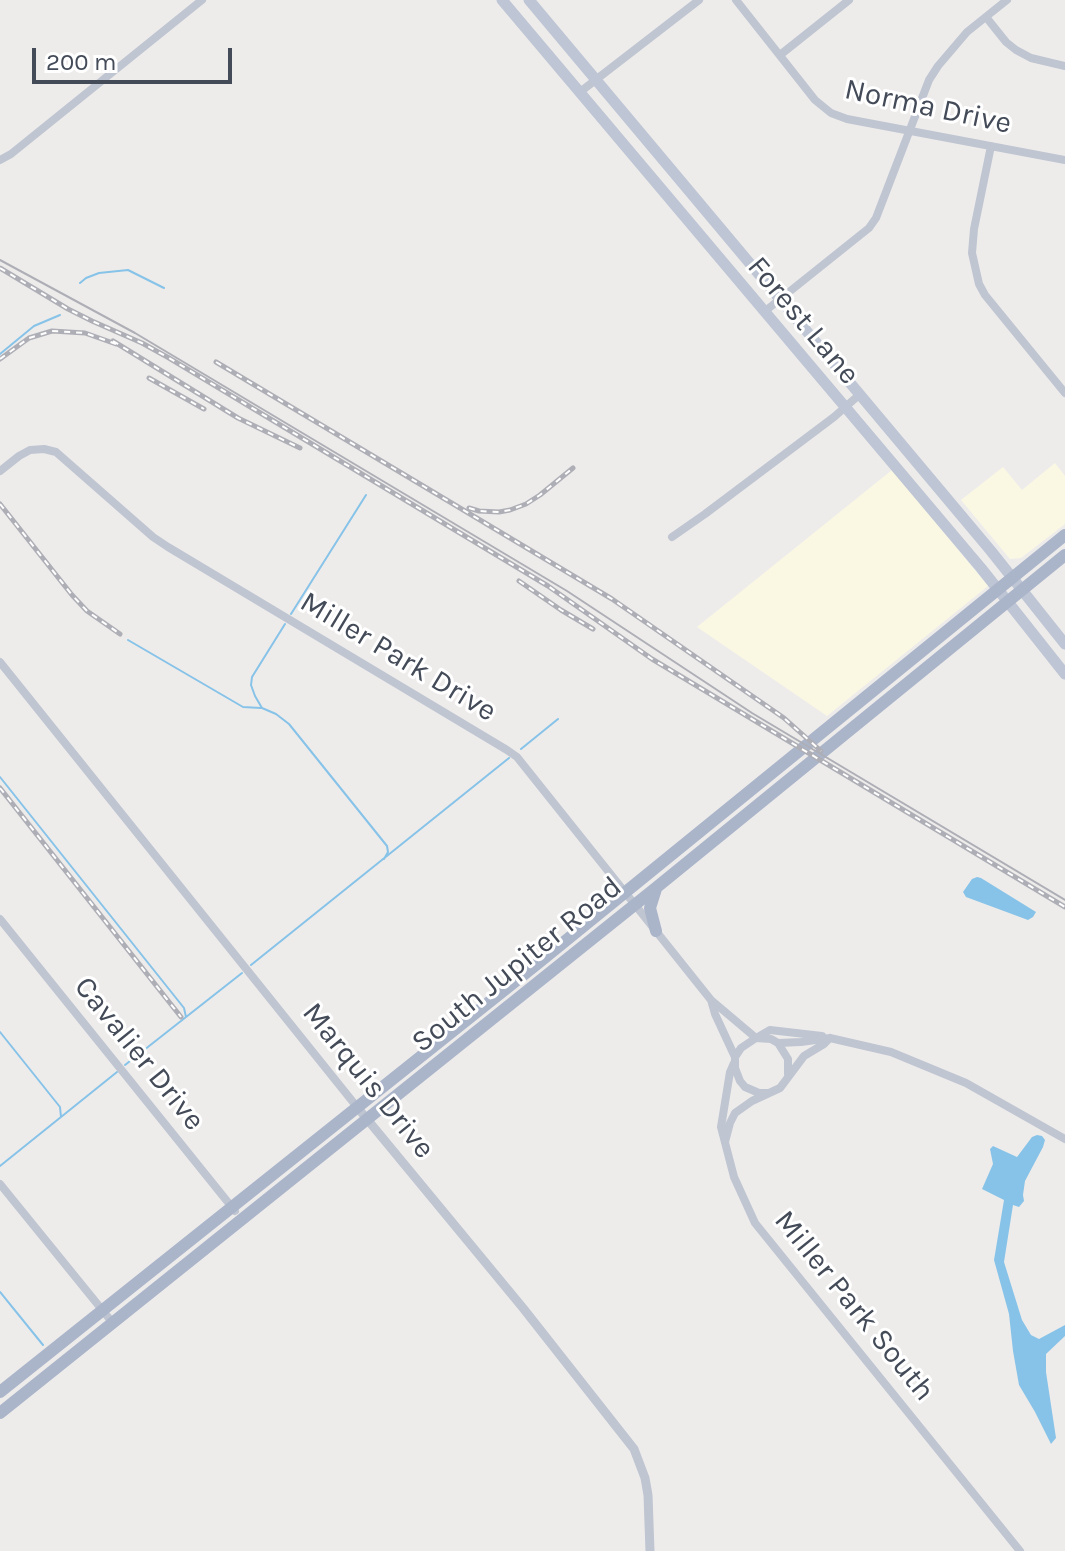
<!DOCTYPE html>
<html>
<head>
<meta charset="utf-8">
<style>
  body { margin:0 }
  #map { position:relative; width:1065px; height:1551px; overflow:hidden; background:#eeeceb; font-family:Karla,sans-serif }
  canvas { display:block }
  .scale { position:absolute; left:32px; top:48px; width:200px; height:36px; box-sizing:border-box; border:4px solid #444b58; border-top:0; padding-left:10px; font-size:24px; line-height:28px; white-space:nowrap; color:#444b58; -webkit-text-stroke:6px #fff; paint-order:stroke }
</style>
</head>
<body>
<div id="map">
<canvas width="1065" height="1551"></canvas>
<div class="scale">200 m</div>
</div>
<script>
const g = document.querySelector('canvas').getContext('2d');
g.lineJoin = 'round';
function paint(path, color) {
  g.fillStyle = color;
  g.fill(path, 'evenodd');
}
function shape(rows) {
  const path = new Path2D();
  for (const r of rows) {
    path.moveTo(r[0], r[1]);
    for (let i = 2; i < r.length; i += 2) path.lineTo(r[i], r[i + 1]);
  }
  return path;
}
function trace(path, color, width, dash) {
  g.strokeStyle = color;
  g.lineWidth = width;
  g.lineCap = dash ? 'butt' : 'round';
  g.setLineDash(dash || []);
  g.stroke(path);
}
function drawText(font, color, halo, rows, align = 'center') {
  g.font = font + ' Karla,sans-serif';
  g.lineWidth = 6;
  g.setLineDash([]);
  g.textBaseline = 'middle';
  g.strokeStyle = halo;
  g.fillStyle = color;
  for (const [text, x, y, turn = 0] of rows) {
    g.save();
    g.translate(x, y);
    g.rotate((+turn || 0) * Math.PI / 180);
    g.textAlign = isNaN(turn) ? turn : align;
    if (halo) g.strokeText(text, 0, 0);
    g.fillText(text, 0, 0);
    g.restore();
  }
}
paint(shape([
  [1055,463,1065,476,1065,524,1021,558,1010,559,961,500,1003,467,1022,490],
  [892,470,988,586,827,716,697,627]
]), '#faf8e3');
paint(shape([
  [977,877,981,878,1036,912,1033,917,1028,920,966,897,963,892,972,879],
  [1037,1135,1042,1136,1045,1140,1043,1147,1025,1181,1023,1195,1024,1201,1019,1207,1013,1205,1004,1262,1022,1320,1031,1335,1039,1339,1065,1325,1065,1336,1046,1354,1046,1372,1056,1438,1051,1444,1035,1412,1019,1385,1013,1351,1009,1314,994,1260,1004,1200,982,1189,993,1164,990,1149,993,1146,1017,1157,1032,1137]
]), '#87c3e8');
trace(shape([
  [80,283,86,278,99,273,128,270,164,288],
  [0,354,34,326,60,315],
  [291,614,366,495],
  [285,624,252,677,251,685,255,696,262,708,276,714,289,724,387,846,388,852,384,859],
  [128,640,243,707,261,708],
  [521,749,558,719],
  [0,777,184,1008,186,1017],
  [251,965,509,758],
  [0,1032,60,1107,61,1117],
  [125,1065,242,973],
  [0,1166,117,1072],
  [0,1292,43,1345]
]), '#87c3e8', 2);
trace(shape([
  [736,0,815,100,831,113,847,119,1065,160],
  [986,17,1006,42,1016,50,1031,58,1065,66],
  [780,55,849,0],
  [580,92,699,0],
  [991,146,974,229,972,253,979,284,985,295,1065,393],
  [0,160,11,154,202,0],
  [764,312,869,228,876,218,929,80,938,66,967,32,1007,0],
  [0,471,19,456,30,450,44,449,56,452,153,537,168,547,507,750,517,757,711,1000,756,1038,771,1039,778,1043,801,1042,830,1038,891,1052,966,1083,1065,1139],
  [672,537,705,514,834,417,859,395],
  [0,662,357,1107],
  [0,919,235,1211],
  [711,1000,715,1014,735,1057],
  [758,1037,770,1030,822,1036],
  [756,1038,741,1048,735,1057,735,1068,740,1081,745,1087,759,1093,769,1093],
  [778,1043,788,1059,788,1074],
  [734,1063,730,1072,721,1127,734,1177,755,1223,1020,1551],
  [725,1142,730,1123,735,1113,752,1101,780,1088,804,1056,824,1044,830,1038],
  [0,1184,112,1322]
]), '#bfc5d1', 8);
trace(shape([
  [357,1107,523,1308,634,1449,645,1478,648,1495,650,1551]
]), '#bfc5d1', 9);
trace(shape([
  [502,0,981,568,1065,674],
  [529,0,991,551,1065,644]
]), '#bec5d4', 11);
trace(shape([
  [656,931,650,908,656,889],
  [0,1392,537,964,1065,535],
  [0,1413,657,887,1065,555]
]), '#abb5ca', 12);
trace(shape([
  [0,260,135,333,567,591,752,713,1065,900]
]), '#aeafb6', 2);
const rail = shape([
  [0,268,68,309,92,321,142,343,169,358,548,586,652,659,1065,907],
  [113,341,238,418,300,448],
  [0,359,29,338,52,331,85,333,116,344],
  [216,362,612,599,784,718,821,751],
  [149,378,204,409],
  [0,504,72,595,87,611,120,634],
  [469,508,479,511,499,512,510,510,526,504,540,495,573,468],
  [519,581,561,610,593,629],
  [0,788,181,1017]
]);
trace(rail, '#aeafb6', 5);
trace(rail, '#fff', 2, [6]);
drawText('30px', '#444b58', '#fff', [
  ["Norma Drive",928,107,12],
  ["Forest Lane",803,321,50],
  ["Miller Park Drive",398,657,31],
  ["South Jupiter Road",517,965,-39],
  ["Cavalier Drive",139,1054,51],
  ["Marquis Drive",368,1081,51],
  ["Miller Park South",854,1306,51]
]);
</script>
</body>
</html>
